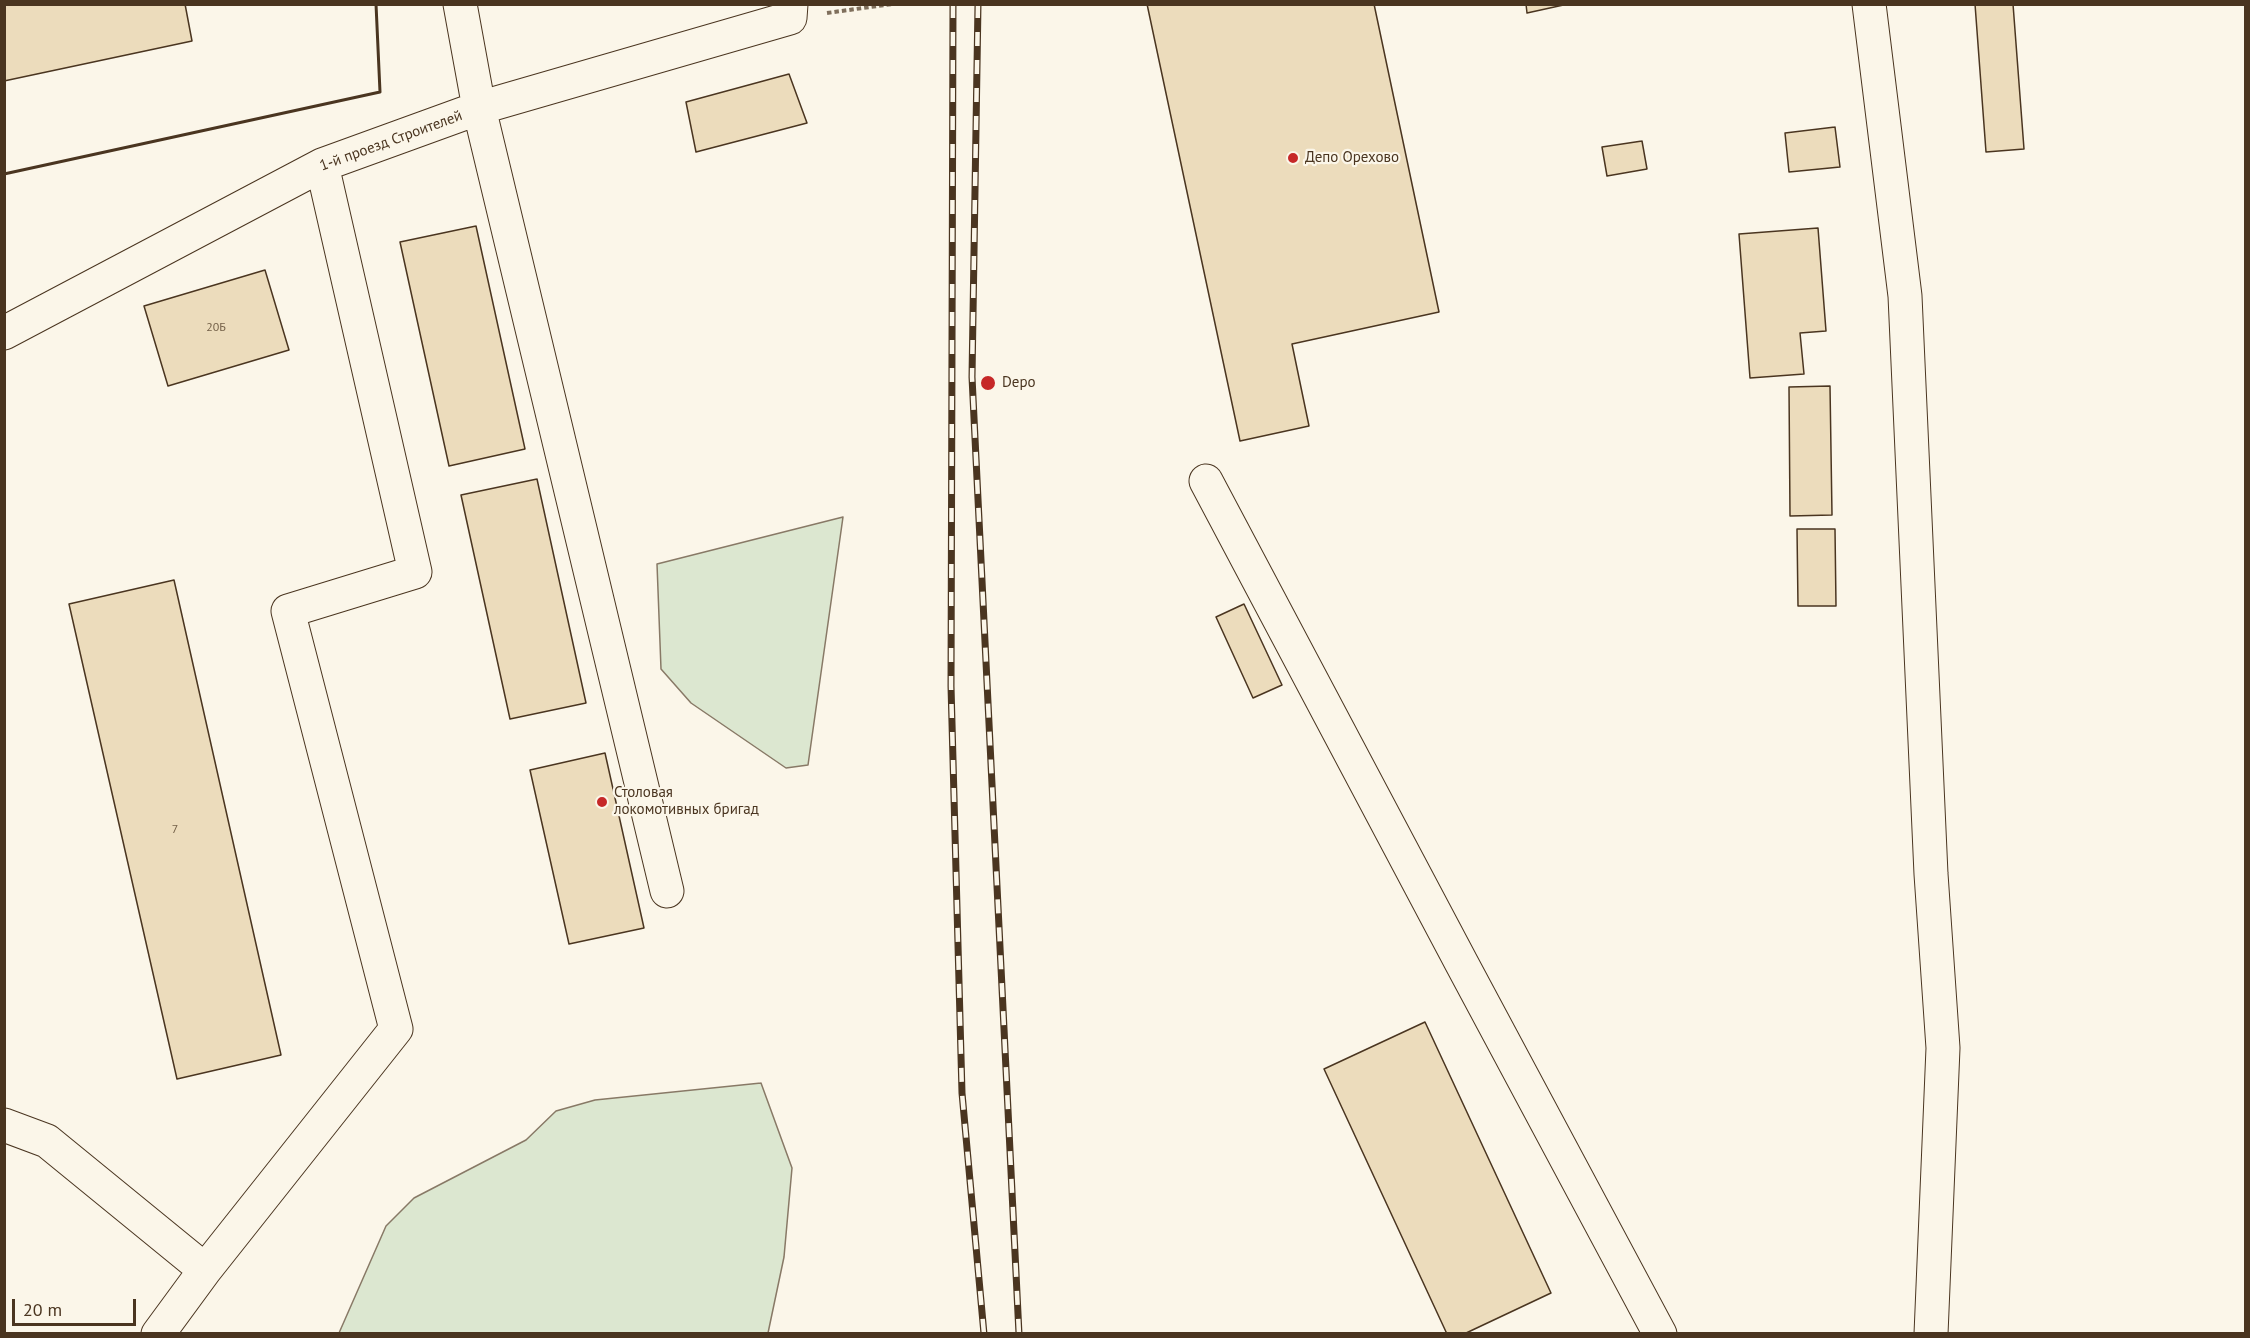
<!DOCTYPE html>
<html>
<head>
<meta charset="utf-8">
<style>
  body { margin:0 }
  #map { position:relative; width:2250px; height:1338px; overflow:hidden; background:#fbf6e9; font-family:"PT Sans",sans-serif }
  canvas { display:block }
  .frame { position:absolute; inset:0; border:6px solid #4a3520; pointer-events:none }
  .scale { position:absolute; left:12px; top:1299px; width:124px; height:27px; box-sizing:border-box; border:3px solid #4a3520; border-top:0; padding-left:8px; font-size:18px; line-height:21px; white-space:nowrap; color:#4a3520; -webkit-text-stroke:4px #fbf6e9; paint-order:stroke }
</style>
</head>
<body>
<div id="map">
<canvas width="2250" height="1338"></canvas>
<div class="frame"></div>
<div class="scale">20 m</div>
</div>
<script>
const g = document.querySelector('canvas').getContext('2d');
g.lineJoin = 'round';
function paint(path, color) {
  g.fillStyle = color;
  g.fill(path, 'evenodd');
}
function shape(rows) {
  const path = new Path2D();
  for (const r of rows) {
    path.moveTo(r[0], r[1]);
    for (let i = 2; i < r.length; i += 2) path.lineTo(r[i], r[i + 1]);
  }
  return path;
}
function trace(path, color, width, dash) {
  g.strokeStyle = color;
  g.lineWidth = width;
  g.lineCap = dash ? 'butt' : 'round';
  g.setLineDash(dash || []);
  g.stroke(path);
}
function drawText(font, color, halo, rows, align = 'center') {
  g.font = font + ' "PT Sans",sans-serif';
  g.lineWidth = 4.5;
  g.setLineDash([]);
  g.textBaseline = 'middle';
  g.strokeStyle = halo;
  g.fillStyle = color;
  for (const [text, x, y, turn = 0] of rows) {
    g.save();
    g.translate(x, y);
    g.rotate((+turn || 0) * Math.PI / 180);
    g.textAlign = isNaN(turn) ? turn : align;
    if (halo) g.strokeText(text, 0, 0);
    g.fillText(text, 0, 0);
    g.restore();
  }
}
const green = shape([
  [843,517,808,765,786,768,691,703,661,669,657,564,843,517],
  [761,1083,792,1168,784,1257,768,1333,339,1333,386,1226,414,1198,526,1140,556,1111,595,1100,761,1083]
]);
paint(green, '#dce7d0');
trace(green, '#887966', 1.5);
const building = shape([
  [4,4,185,4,192,41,4,81,4,4],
  [1147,4,1374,4,1439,312,1292,344,1309,426,1240,441,1147,4],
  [1526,4,1568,4,1527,13,1526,4],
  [1975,4,2013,4,2024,149,1986,152,1975,4],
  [789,74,807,123,696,152,686,102,789,74],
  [1835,127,1840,167,1789,172,1785,133,1835,127],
  [1642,141,1647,169,1607,176,1602,147,1642,141],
  [476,226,525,449,449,466,400,242,476,226],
  [1818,228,1826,331,1800,333,1804,374,1750,378,1739,234,1818,228],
  [265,270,289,350,168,386,144,306,265,270],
  [1830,386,1832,515,1790,516,1789,387,1830,386],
  [537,479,586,703,510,719,461,495,537,479],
  [1797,529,1835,529,1836,606,1798,606,1797,529],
  [174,580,281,1055,177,1079,69,604,174,580],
  [1244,604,1282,685,1253,698,1216,617,1244,604],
  [605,753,644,928,569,944,530,770,605,753],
  [1425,1022,1551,1293,1464,1334,1447,1334,1324,1069,1425,1022]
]);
paint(building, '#ecdcbc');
trace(building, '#4a3520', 1.5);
const minor = shape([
  [460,4,479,108,667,891],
  [1869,4,1905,296,1931,874,1943,1048,1931,1334],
  [4,333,322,165,479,108,790,18,791,4],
  [1206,481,1462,964,1660,1334],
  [4,1125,47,1141,205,1270,396,1029,288,611,415,572,322,165],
  [158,1334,205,1270]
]);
trace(minor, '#4a3520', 35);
trace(shape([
  [827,13,892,4]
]), '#7f6f5c', 4, [4.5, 3]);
trace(minor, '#fbf6e9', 33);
const rail = shape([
  [953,4,951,686,962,1093,984,1334],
  [978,4,972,377,1019,1334]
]);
trace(rail, '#4a3520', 7);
trace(rail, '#fbf6e9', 4.5, [14]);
trace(shape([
  [4,174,380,92,376,4]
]), '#4a3520', 3);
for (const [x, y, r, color] of [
  [1293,158,6,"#c62828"],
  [988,383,8,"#c62828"],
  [602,802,6,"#c62828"]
]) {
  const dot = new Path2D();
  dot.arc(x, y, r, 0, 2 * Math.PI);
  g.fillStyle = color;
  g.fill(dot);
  trace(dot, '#fbf6e9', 2);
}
drawText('12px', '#725f47', null, [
  ["20Б",216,328],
  ["7",175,830]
]);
drawText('15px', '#4a3520', '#fbf6e9', [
  ["1-й проезд Строителей",391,141,-20]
]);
drawText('15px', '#4a3520', '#fbf6e9', [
  ["Депо Орехово",1305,158],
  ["Depo",1002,383],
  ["Столовая",614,793],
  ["локомотивных бригад",614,810]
], 'left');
</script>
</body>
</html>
